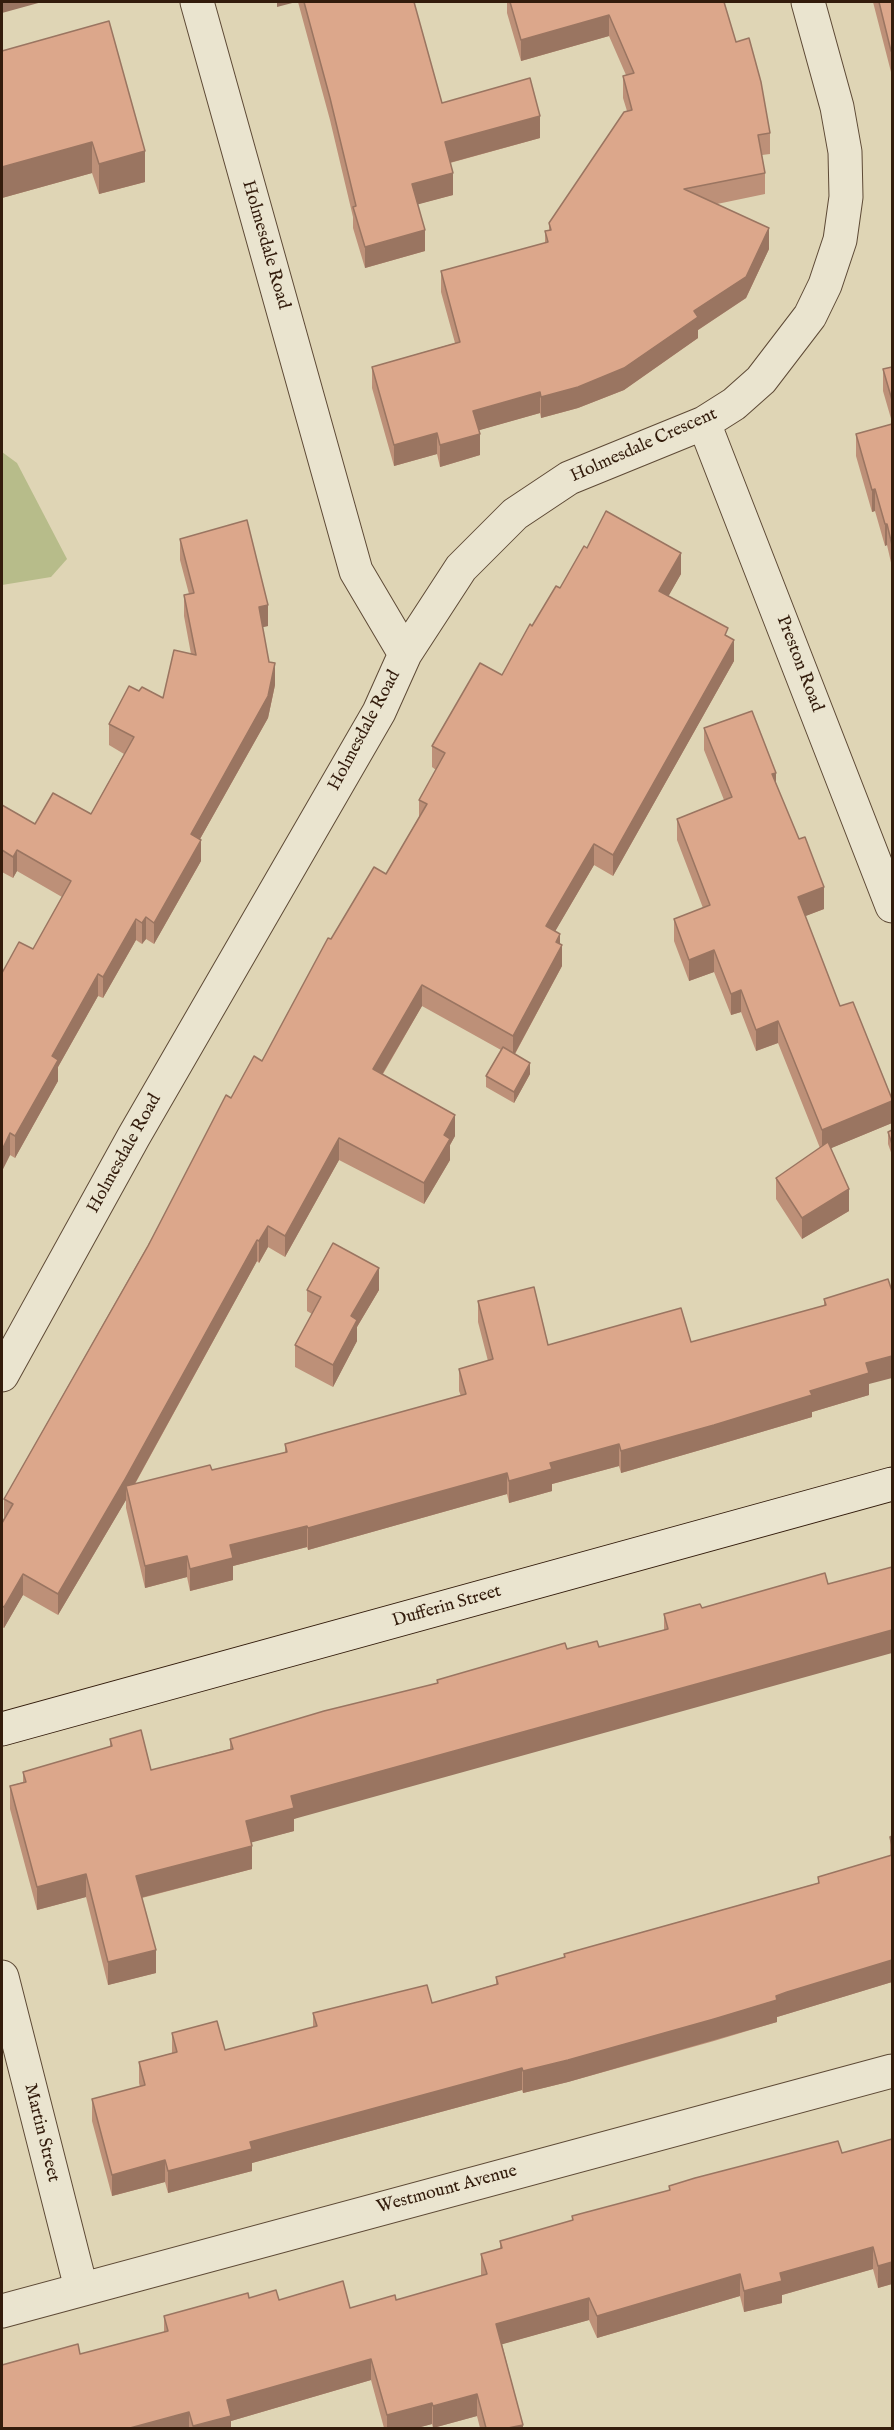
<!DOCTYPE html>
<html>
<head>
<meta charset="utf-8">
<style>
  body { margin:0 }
  #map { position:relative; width:894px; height:2430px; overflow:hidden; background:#dfd5b5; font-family:"IM FELL English",serif }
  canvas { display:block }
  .frame { position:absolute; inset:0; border:3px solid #331c0c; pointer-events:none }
</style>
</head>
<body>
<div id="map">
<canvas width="894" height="2430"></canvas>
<div class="frame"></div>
</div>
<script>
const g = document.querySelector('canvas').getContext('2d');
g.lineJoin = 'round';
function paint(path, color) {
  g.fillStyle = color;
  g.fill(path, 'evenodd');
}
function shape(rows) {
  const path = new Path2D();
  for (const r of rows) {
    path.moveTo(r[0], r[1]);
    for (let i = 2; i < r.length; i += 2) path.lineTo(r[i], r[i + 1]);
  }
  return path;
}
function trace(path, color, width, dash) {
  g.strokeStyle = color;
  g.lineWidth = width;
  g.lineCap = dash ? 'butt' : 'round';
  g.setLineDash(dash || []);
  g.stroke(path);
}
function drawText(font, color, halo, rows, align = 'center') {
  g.font = font + ' "IM FELL English",serif';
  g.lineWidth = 4.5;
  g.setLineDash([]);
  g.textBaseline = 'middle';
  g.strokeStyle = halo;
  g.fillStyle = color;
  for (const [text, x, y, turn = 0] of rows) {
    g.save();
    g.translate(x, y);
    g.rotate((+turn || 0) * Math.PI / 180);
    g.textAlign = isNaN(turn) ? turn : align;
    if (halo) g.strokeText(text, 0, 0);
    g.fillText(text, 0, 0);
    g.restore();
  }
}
paint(shape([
  [2,452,17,463,67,559,51,577,2,585]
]), '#b7bc8a');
const minor = shape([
  [197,2,356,571,405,654],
  [704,423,892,906],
  [2,1375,134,1136,379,712,405,654,461,568,515,514,569,478,704,423,734,404,761,380,810,316,825,285,840,240,846,197,845,152,837,107,808,2],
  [2,1977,81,2288],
  [2,2311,892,2071]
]);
const secondary = shape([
  [2,1729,892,1484]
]);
trace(minor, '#5e4a36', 35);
trace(secondary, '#331c0c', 35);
trace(minor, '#eae4cf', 33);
trace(secondary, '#eae4cf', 33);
paint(shape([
  [298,2,414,2,442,103,540,138,450,163,453,195,418,204,425,251,365,268,353,228,353,217,330,120],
  [507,2,724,2,736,42,770,133,770,154,762,155,765,173,765,194,717,204,769,249,746,298,698,330,698,338,624,390,578,408,541,418,540,413,479,430,480,455,440,467,437,454,394,466,372,388,372,367,455,343,441,292,441,271,545,243,545,231,549,230,549,223,627,111,623,98,623,76,626,75,609,36,521,61,507,13],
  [873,2,892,2,891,72],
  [2,51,145,182,99,194,92,173,2,198],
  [892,367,892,422,883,391,883,369],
  [892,424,892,567,887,545,885,546,875,511,872,512,856,456,856,434],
  [180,539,268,626,262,627,269,662,275,685,268,718,200,839,201,861,154,944,146,939,142,944,136,940,103,998,98,996,58,1067,58,1081,15,1158,10,1155,2,1171,33,949,62,897,17,871,13,878,2,872,2,805,35,824,91,814,124,754,109,745,109,724,139,691,163,698,191,654,184,616,184,595,189,594,180,560],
  [587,548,681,574,668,596,728,637,734,661,613,876,594,865,555,931,560,944,562,966,515,1054,530,1074,514,1103,486,1087,486,1076,501,1050,422,1006,383,1074,455,1136,450,1145,450,1160,424,1204,339,1160,285,1257,268,1247,259,1263,257,1261,135,1484,212,1470,285,1453,285,1444,461,1396,459,1391,459,1369,488,1361,478,1322,478,1301,548,1345,691,1342,824,1306,824,1299,869,1384,869,1395,812,1412,812,1417,714,1446,621,1473,619,1466,552,1484,552,1491,509,1503,507,1494,308,1550,307,1547,233,1566,233,1580,190,1591,187,1577,145,1588,126,1508,126,1500,58,1615,23,1595,4,1628,2,1627,2,1523,4,1519,4,1499,231,1098,262,1061,331,939,386,874,419,817,419,800,436,770,432,767,432,746,502,675,532,626,560,588],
  [704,728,776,783,824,909,805,916,840,1006,892,1123,831,1148,849,1211,802,1239,776,1199,776,1178,820,1148,778,1043,756,1051,741,1012,731,1015,714,972,689,981,674,941,674,919,703,908,677,840,677,819,724,800,704,750],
  [892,1130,892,1155,888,1144,888,1132],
  [307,1290,379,1290,357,1327,357,1341,333,1387,295,1367,295,1345,312,1314,307,1311],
  [825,1573,294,1819,294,1831,251,1842,252,1869,142,1898,156,1973,108,1985,86,1897,37,1910,10,1809,10,1786,23,1782,23,1772,110,1747,110,1739,151,1770,230,1749,230,1739,437,1683,437,1680,567,1649,599,1647,664,1630,664,1614,702,1608],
  [892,1836,892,1982,787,2014,777,2017,777,2022,714,2041,568,2082,523,2093,522,2090,252,2163,252,2171,168,2193,165,2182,112,2196,92,2121,92,2099,140,2087,139,2083,139,2062,172,2053,172,2033,225,2050,313,2027,313,2013,432,2003,496,1984,496,1977,564,1958,564,1954,818,1883,818,1877,890,1856,890,1837],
  [892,2139,892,2284,878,2288,873,2269,782,2295,782,2303,744,2312,740,2296,597,2338,589,2320,502,2344,523,2428,480,2428,477,2416,433,2428,432,2424,417,2428,384,2428,371,2380,231,2421,231,2428,2,2428,80,2354,164,2333,164,2316,249,2298,279,2300,350,2308,396,2300,481,2276,481,2254,500,2249,500,2241,572,2221,572,2216,669,2191,669,2186,842,2153]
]), '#bd9078');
paint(shape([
  [2,2,42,2,2,13],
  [277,2,296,2,277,7],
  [609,15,609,36,521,61,521,40],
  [892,50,892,72,891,72,891,51],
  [540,116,540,138,445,164,445,142],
  [92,142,92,173,2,198,2,167],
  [145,151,145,182,99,194,99,164],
  [453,173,453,195,412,206,412,184],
  [769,228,769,249,746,298,698,330,698,338,624,390,578,408,541,418,541,397,694,311],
  [425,230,425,251,365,268,365,247],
  [540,392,540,413,473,432,473,411],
  [437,433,437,454,394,466,394,445],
  [480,434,480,455,440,467,440,445],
  [875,489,875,511,872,512,872,490],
  [885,524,887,524,887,545,885,546],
  [681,553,681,574,659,613,659,591],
  [268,605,268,626,259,628,259,607],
  [734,640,734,661,613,876,613,855],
  [275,663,275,685,268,718,191,855,191,834],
  [776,773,776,794,772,774],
  [201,840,201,861,154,944,154,923],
  [594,844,594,865,546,947,546,926],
  [17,850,17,871,13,878,13,857],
  [824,887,824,909,798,919,798,897],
  [146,917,146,939,142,944,142,923],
  [136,919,136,940,103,998,103,977],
  [560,934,560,948,562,945,562,966,513,1057,513,1036],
  [714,950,714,972,689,981,689,960],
  [98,974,98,996,58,1067,58,1081,15,1158,15,1136,52,1056],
  [422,985,422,1006,373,1090,373,1069],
  [741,990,741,1012,731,1015,731,994],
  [778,1021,778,1043,756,1051,756,1030],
  [530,1063,530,1074,514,1103,514,1092],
  [892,1101,892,1123,822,1152,822,1130],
  [455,1115,455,1136,450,1145,450,1160,424,1204,424,1183,444,1135],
  [10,1133,10,1155,2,1171,2,1150],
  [339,1138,339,1160,285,1257,285,1236],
  [849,1189,849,1211,802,1239,802,1218],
  [268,1226,268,1247,259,1263,259,1241],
  [257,1240,257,1261,128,1496,126,1486,126,1500,58,1615,58,1594],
  [379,1268,379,1290,357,1327,357,1341,333,1387,333,1365,351,1316],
  [892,1356,892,1378,869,1384,869,1395,812,1412,812,1417,714,1446,621,1473,621,1451,810,1391,866,1363],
  [619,1444,619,1466,552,1484,552,1491,509,1503,509,1481,550,1463],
  [507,1473,507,1494,308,1550,308,1528],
  [307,1526,307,1547,233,1566,233,1580,190,1591,190,1569,230,1545],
  [187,1556,187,1577,145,1588,145,1566],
  [23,1574,23,1595,4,1628,4,1607],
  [892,1630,892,1653,294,1819,294,1831,246,1844,246,1821,291,1796],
  [252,1846,252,1869,136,1899,136,1876],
  [86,1874,86,1897,37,1910,37,1887],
  [156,1950,156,1973,108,1985,108,1962],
  [892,1960,892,1982,787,2014,777,2017,777,2022,568,2082,523,2093,523,2071,776,1996,787,1992],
  [522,2068,522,2090,252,2163,252,2171,168,2193,168,2171,250,2142],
  [165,2160,165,2182,112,2196,112,2175],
  [873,2247,873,2269,782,2295,782,2303,744,2312,744,2291,780,2273],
  [892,2262,892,2284,878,2288,878,2266],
  [740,2274,740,2296,597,2338,597,2316],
  [589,2298,589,2320,496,2346,496,2324],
  [371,2359,371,2380,231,2421,231,2428,193,2428,193,2426,227,2400],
  [477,2394,477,2416,433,2428,433,2406],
  [432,2403,432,2424,417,2428,387,2428,387,2415],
  [189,2412,189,2428,130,2428],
  [523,2425,523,2428,508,2428]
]), '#9a7561');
const building = shape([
  [304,2,414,2,442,103,530,78,540,116,445,142,453,173,412,184,425,230,365,247,353,207,356,206,330,98,304,2],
  [510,2,724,2,736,42,749,38,761,82,770,133,758,135,765,173,684,189,769,228,746,277,694,311,698,317,624,368,578,387,541,397,540,392,473,411,480,434,440,445,437,433,394,445,372,367,460,342,441,271,548,242,545,231,551,230,549,223,624,112,632,110,623,76,634,73,609,15,521,40,510,2],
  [879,2,892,2,892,50,891,51,879,2],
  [109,21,145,151,99,164,92,142,2,167,2,51,109,21],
  [892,367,892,400,883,369,892,367],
  [892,424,892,545,887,524,885,524,875,489,872,490,856,434,892,424],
  [606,511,681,553,659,591,728,628,725,635,734,640,613,855,594,844,546,926,560,934,556,942,562,945,513,1036,422,985,373,1069,455,1115,444,1135,450,1139,424,1183,339,1138,285,1236,268,1226,259,1241,257,1240,124,1481,58,1594,23,1574,4,1607,2,1606,2,1523,13,1504,4,1499,148,1246,226,1095,231,1098,254,1056,262,1061,328,938,331,939,374,867,386,874,427,804,419,800,445,753,432,746,480,663,502,675,530,624,532,626,556,586,560,588,584,546,587,548,606,511],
  [247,520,268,605,259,607,269,662,275,663,268,696,191,834,201,840,154,923,146,917,142,923,136,919,103,977,98,974,52,1056,58,1060,15,1136,10,1133,2,1150,2,973,19,942,33,949,71,881,17,850,13,857,2,850,2,805,35,824,53,793,91,814,134,737,109,724,129,686,139,691,142,687,163,698,174,650,196,655,184,595,194,593,180,539,247,520],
  [752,711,776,773,772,774,799,839,805,837,824,887,798,897,840,1006,853,1002,892,1099,892,1101,822,1130,778,1021,756,1030,741,990,731,994,714,950,689,960,674,919,710,905,677,819,732,797,704,728,752,711],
  [503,1047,530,1063,514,1092,486,1076,503,1047],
  [892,1130,892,1144,888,1132,892,1130],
  [828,1142,849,1189,802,1218,776,1178,828,1142],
  [333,1243,379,1268,351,1316,357,1320,333,1365,295,1345,321,1297,307,1290,333,1243],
  [888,1279,892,1291,892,1356,866,1363,869,1373,810,1391,812,1395,714,1425,621,1451,619,1444,550,1463,552,1469,509,1481,507,1473,308,1528,307,1526,230,1545,233,1558,190,1569,187,1556,145,1566,126,1486,210,1465,212,1470,287,1452,285,1444,466,1394,459,1369,493,1359,478,1301,534,1287,548,1345,681,1308,691,1342,826,1305,824,1299,888,1279],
  [892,1567,892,1630,291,1796,294,1808,246,1821,252,1846,136,1876,156,1950,108,1962,86,1874,37,1887,10,1786,26,1782,23,1772,112,1746,110,1739,141,1730,151,1770,233,1749,230,1739,324,1711,438,1683,437,1680,565,1643,567,1649,597,1641,599,1647,668,1629,664,1614,700,1604,702,1608,825,1573,828,1584,892,1567],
  [892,1836,892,1846,890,1837,892,1836],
  [892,1855,892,1960,787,1992,776,1996,777,2000,714,2019,568,2060,523,2071,522,2068,250,2142,252,2149,168,2171,165,2160,112,2175,92,2099,145,2085,139,2062,177,2052,172,2033,217,2021,225,2050,317,2026,313,2013,427,1985,432,2003,498,1984,496,1977,565,1957,564,1954,819,1883,818,1877,892,1855],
  [892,2139,892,2262,878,2266,873,2247,780,2273,782,2281,744,2291,740,2274,597,2316,589,2298,496,2324,523,2425,508,2428,486,2428,477,2394,433,2406,432,2403,387,2415,371,2359,227,2400,231,2416,193,2426,189,2412,130,2428,2,2428,2,2365,78,2344,80,2354,168,2331,164,2316,248,2293,249,2298,276,2290,279,2300,343,2281,350,2308,395,2295,396,2300,487,2274,481,2254,502,2248,500,2241,573,2220,572,2216,670,2190,669,2186,695,2178,838,2141,842,2153,892,2139]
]);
paint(building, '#dca78b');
trace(building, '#9a7561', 1.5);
drawText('18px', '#331c0c', '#eae4cf', [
  ["Holmesdale Road",265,245,74],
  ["Holmesdale Crescent",644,446,-24],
  ["Preston Road",799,664,69],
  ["Holmesdale Road",365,731,-62],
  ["Holmesdale Road",125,1154,-61],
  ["Dufferin Street",447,1607,-16],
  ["Martin Street",41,2133,76],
  ["Westmount Avenue",447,2190,-15]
]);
</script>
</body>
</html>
